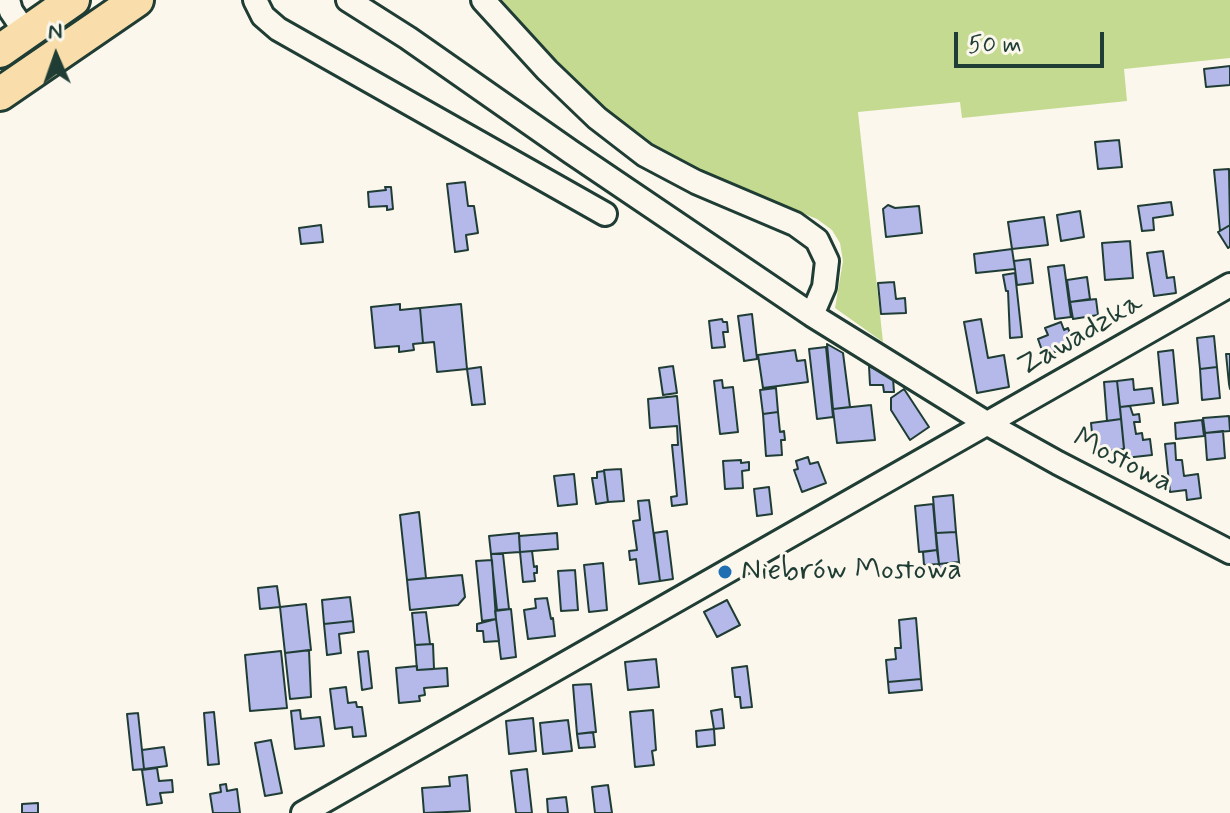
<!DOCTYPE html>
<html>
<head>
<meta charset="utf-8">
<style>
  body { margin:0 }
  #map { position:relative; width:1230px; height:813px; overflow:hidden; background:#fbf7ec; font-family:Mynerve,sans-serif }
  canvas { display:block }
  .north { position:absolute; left:16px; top:16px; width:80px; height:80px; -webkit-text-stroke:6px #fbf7ec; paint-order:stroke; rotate:358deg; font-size:22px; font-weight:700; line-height:32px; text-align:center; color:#1f3d34 }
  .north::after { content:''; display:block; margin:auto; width:28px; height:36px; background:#1f3d34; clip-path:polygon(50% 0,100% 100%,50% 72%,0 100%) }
  .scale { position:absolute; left:954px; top:32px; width:150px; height:36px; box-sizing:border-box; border:4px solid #1f3d34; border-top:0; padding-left:10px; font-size:24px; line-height:28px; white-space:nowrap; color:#1f3d34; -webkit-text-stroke:6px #fbf7ec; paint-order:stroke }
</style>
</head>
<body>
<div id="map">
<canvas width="1230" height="813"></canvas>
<div class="north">N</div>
<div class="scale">50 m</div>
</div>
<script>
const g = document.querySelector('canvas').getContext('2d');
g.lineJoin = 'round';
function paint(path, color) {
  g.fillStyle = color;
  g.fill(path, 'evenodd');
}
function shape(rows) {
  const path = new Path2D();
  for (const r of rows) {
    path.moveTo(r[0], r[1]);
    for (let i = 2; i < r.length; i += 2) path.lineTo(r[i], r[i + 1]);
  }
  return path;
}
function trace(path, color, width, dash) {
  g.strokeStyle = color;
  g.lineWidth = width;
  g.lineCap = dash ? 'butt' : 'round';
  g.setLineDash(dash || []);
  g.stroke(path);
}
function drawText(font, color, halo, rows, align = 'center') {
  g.font = font + ' Mynerve,sans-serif';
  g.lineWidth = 6;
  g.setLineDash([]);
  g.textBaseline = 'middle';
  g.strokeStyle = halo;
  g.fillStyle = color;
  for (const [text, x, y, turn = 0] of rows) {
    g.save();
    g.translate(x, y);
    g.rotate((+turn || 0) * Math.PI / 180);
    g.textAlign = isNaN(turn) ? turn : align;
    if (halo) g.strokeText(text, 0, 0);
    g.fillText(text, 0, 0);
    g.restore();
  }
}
paint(shape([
  [502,0,1230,0,1230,58,1124,69,1127,101,962,118,960,102,858,112,883,342,835,308,843,261,840,243,832,230,817,219,696,171,628,129,559,65]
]), '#c4da90');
const building = shape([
  [1230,66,1230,85,1206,87,1204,69,1230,66],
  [1119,140,1122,167,1098,169,1095,142,1119,140],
  [1229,169,1230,225,1220,231,1214,170,1229,169],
  [465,182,468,206,474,206,478,233,466,235,468,250,455,252,447,184,465,182],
  [385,187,391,187,393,209,387,210,387,206,369,207,368,192,386,190,385,187],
  [1171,202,1173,215,1153,218,1154,230,1142,231,1138,206,1171,202],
  [888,205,895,208,919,206,922,233,886,237,883,209,888,205],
  [1080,211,1084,237,1061,241,1057,215,1080,211],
  [1044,217,1048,245,1012,249,1008,222,1044,217],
  [321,225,323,242,301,244,299,228,321,225],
  [1230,225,1230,247,1228,248,1218,232,1230,225],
  [1130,241,1133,278,1105,280,1102,243,1130,241],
  [1012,249,1015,269,976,273,974,254,1012,249],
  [1163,251,1167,278,1174,277,1176,293,1154,296,1147,253,1163,251],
  [1030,259,1033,283,1017,285,1014,261,1030,259],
  [1064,265,1071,317,1055,319,1048,267,1064,265],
  [1015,273,1022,337,1010,338,1008,291,1006,291,1003,275,1015,273],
  [1087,277,1090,299,1070,302,1067,280,1087,277],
  [894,282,896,299,905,298,906,313,881,314,878,283,894,282],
  [1096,299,1098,315,1073,319,1070,302,1096,299],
  [400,304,400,310,420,308,423,343,413,344,414,350,399,352,399,346,375,348,371,307,400,304],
  [461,304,467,369,437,372,434,342,423,343,420,308,461,304],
  [752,314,757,359,744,361,738,316,752,314],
  [722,319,723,322,727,322,728,332,723,332,725,347,712,348,709,321,722,319],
  [981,319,988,358,1004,355,1009,387,977,393,964,322,981,319],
  [1061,322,1064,330,1068,328,1074,345,1044,356,1038,339,1048,335,1045,328,1061,322],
  [1214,336,1217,367,1200,369,1197,338,1214,336],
  [827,344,843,353,850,407,833,409,827,344],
  [826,347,833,417,817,419,809,349,826,347],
  [795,350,797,361,805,360,808,382,763,388,758,355,795,350],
  [1173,350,1178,403,1163,405,1158,352,1173,350],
  [1226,354,1230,354,1230,389,1229,384,1226,354],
  [673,366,677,393,663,395,659,368,673,366],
  [869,366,893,378,894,392,884,392,883,385,870,385,869,366],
  [481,367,485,404,472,405,467,369,481,367],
  [1217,367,1220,398,1202,400,1200,369,1217,367],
  [1133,379,1134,390,1152,388,1154,403,1120,407,1117,381,1133,379],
  [722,380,723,388,733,387,738,432,720,434,714,381,722,380],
  [1117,381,1121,419,1107,421,1104,382,1117,381],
  [776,388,778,412,763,414,760,390,776,388],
  [904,389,929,427,910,440,891,410,891,398,904,389],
  [677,396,687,504,672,506,671,497,677,496,672,445,678,445,677,426,650,428,648,399,677,396],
  [871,405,875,440,837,443,833,409,871,405],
  [1130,406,1133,415,1139,414,1140,422,1134,422,1136,434,1142,433,1143,440,1150,439,1152,455,1125,458,1120,407,1130,406],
  [778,412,780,432,784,431,785,440,781,440,782,455,766,456,763,414,778,412],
  [1229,416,1230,431,1205,433,1203,418,1229,416],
  [1121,419,1124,449,1094,453,1091,423,1121,419],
  [1202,420,1204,436,1176,439,1175,423,1202,420],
  [1223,431,1225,458,1207,460,1205,433,1223,431],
  [1175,443,1176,460,1182,460,1184,476,1198,474,1201,498,1187,500,1186,490,1170,492,1165,444,1175,443],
  [808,457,810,464,818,462,826,483,802,492,794,470,798,469,796,461,808,457],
  [741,460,741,463,749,462,749,470,742,471,743,488,725,489,723,461,741,460],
  [621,469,624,501,608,502,604,470,621,469],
  [604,471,608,502,596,504,592,478,597,478,597,472,604,471],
  [574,474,577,504,558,506,554,476,574,474],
  [769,487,772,514,757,516,754,489,769,487],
  [953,495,956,532,936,533,933,497,953,495],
  [649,500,660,581,639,584,636,559,630,560,629,551,637,550,633,521,640,520,638,501,649,500],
  [933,504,937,550,919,552,915,506,933,504],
  [419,512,426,578,407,580,400,515,419,512],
  [667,531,673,579,660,581,654,533,667,531],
  [956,532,959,562,939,564,936,533,956,532],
  [519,533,520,552,491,554,489,536,519,533],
  [557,533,558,549,520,552,519,536,557,533],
  [937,550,939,564,924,565,923,552,937,550],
  [532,551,534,567,537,566,537,573,534,573,535,581,523,582,520,552,532,551],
  [491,554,503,554,509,609,497,610,491,554],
  [492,560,496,619,482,621,476,561,492,560],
  [959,562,960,573,940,575,939,564,959,562],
  [603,563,607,610,589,612,584,565,603,563],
  [575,570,578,610,561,611,558,571,575,570],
  [462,575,465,597,458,605,410,610,407,580,462,575],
  [277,586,280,607,260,609,258,588,277,586],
  [350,597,353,621,324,624,322,600,350,597],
  [547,598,551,619,553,618,555,636,528,639,524,610,536,608,535,599,547,598],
  [727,600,740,625,717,637,704,612,727,600],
  [306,604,311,650,285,653,280,607,306,604],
  [511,609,516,657,501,659,495,611,511,609],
  [426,612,430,644,415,645,412,613,426,612],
  [916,618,921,679,888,682,886,660,896,659,895,648,901,648,899,620,916,618],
  [496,619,499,641,484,642,483,631,477,631,477,624,496,619],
  [353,621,354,632,339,634,341,653,327,655,324,624,353,621],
  [433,644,434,669,417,670,415,645,433,644],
  [309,650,311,697,290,699,285,653,309,650],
  [281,651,287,708,250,711,245,655,281,651],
  [368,651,372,688,362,690,358,652,368,651],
  [656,659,659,687,628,690,625,662,656,659],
  [417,666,417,670,447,668,448,686,424,688,425,695,419,696,420,701,399,703,396,668,417,666],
  [747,666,752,707,741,708,740,697,735,697,732,668,747,666],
  [921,679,922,690,889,693,888,682,921,679],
  [591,684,596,732,577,734,573,685,591,684],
  [346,687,348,703,356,702,357,707,362,707,366,736,353,737,352,727,335,729,330,689,346,687],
  [722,709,724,728,714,729,711,711,722,709],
  [300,710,301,719,320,717,324,746,295,749,291,711,300,710],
  [653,710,656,750,652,751,654,765,635,767,630,712,653,710],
  [214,712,219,764,208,765,204,713,214,712],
  [138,713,144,769,133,770,127,714,138,713],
  [533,718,536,751,509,754,506,721,533,718],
  [568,720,572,751,543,754,540,723,568,720],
  [714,729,715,745,697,747,696,731,714,729],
  [593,732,595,747,579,748,577,734,593,732],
  [271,740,282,793,265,796,255,743,271,740],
  [164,747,167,766,144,769,142,750,164,747],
  [157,768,159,781,172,780,173,792,160,793,162,803,147,805,142,770,157,768],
  [527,769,532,813,516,813,511,771,527,769],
  [467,775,470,811,424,813,422,788,450,786,449,777,467,775],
  [226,784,227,791,237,789,240,813,213,813,210,794,221,792,220,785,226,784],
  [608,785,612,813,595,813,592,787,608,785],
  [566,797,568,813,548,813,547,799,566,797],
  [38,803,38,813,22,813,22,804,38,803]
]);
paint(building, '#b4b9ea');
trace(building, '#1f3d34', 2);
const minor = shape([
  [8,0,11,11,26,33],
  [255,0,263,16,278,29,605,214],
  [348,0,408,38,571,152,812,315,988,424,1058,463,1230,552],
  [483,0,547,70,597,118,645,155,696,182,795,224,817,240,827,261,824,287,812,315],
  [303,813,1230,285]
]);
const highway = shape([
  [0,51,73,0],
  [0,94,137,0]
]);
trace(minor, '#1f3d34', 28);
trace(highway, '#1f3d34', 38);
trace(minor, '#fbf7ec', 22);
trace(highway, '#f9deab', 32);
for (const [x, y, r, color] of [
  [725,572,8,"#1f6fb2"]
]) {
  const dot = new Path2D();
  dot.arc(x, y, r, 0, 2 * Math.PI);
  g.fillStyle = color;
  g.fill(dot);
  trace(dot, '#fbf7ec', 3);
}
drawText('30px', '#1f3d34', '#fbf7ec', [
  ["Zawadzka",1081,336,-30],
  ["Mostowa",1122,462,27]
]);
drawText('30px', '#1f3d34', '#fbf7ec', [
  ["Niebrów Mostowa",741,572]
], 'left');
</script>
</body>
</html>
